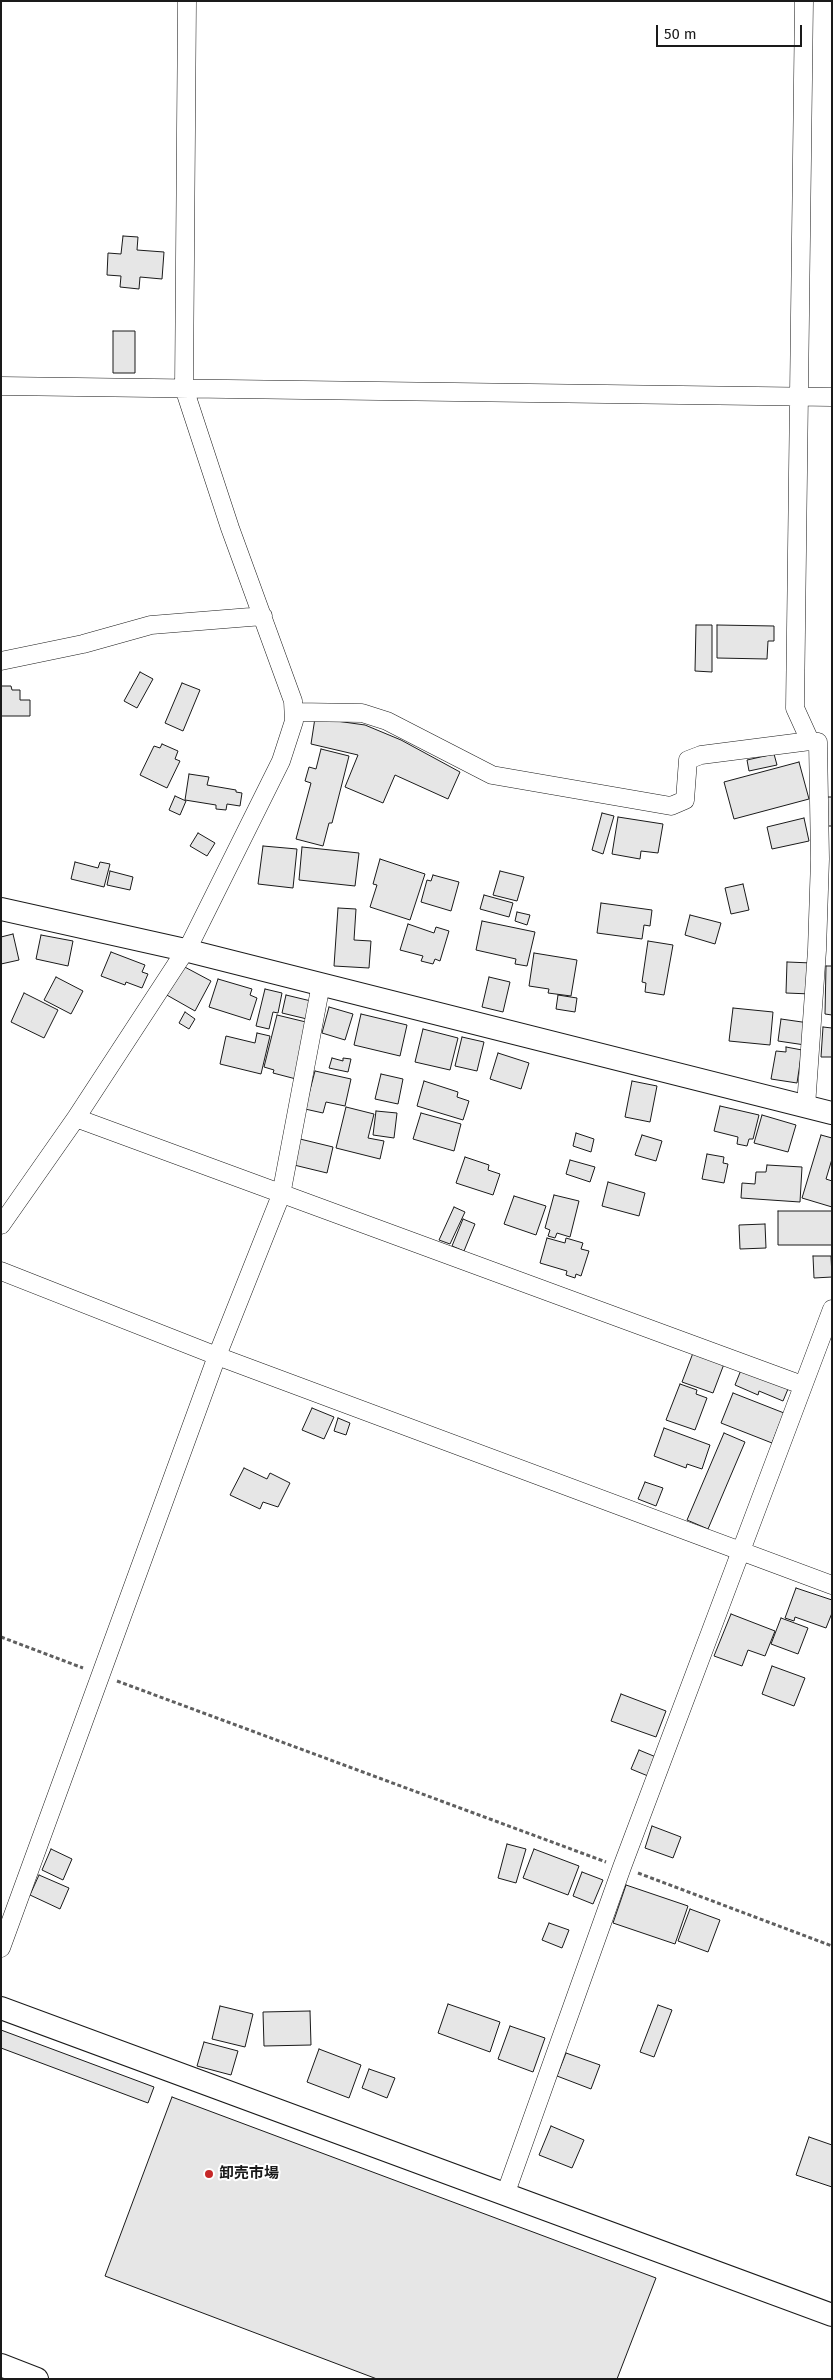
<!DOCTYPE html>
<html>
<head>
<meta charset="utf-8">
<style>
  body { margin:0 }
  #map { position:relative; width:833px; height:2380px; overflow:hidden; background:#fff; font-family:"Fira Sans",sans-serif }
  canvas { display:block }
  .frame { position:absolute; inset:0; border:2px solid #1a1a1a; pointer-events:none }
  .scale { position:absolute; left:656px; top:25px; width:146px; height:22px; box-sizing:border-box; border:2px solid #1a1a1a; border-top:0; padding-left:6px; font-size:15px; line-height:18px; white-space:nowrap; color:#1a1a1a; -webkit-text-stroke:4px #fff; paint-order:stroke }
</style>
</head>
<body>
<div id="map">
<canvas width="833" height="2380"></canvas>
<div class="frame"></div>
<div class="scale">50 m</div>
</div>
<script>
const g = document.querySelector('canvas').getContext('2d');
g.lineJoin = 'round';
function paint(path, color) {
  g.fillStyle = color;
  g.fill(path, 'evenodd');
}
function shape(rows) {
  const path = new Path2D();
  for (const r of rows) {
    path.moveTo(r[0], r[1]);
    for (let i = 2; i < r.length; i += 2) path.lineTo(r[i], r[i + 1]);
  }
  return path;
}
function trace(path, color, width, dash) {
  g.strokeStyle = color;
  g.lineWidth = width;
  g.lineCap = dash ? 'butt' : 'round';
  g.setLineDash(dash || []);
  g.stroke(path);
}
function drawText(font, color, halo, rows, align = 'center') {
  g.font = font + ' "Fira Sans","Noto Sans JP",sans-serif';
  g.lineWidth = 4;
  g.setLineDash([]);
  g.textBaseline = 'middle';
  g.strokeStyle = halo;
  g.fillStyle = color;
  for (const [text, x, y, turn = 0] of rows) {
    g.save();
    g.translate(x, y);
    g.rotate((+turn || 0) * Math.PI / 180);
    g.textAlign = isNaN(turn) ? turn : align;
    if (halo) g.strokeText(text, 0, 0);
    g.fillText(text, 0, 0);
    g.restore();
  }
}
const building = shape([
  [123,236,138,237,137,250,164,252,162,279,140,277,139,289,120,287,121,276,107,275,108,253,121,254,123,236],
  [113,331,135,331,135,373,113,373,113,331],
  [696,625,712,625,712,672,695,671,696,625],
  [717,625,774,626,774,641,768,641,767,659,717,658,717,625],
  [140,672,153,679,137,708,124,701,140,672],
  [182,683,200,690,183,731,165,723,182,683],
  [1,686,11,686,12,690,20,690,20,700,30,700,30,716,1,716,1,686],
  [315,718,365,725,401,740,460,772,448,799,395,775,383,803,345,787,358,755,311,744,315,718],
  [162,744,178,751,175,759,180,761,167,788,140,775,154,746,160,748,162,744],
  [321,749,349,756,332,823,329,823,323,846,296,839,311,783,305,781,309,767,316,769,321,749],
  [774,754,777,765,749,771,747,760,774,754],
  [799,762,809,799,734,819,724,782,799,762],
  [189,774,209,777,207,785,236,790,236,792,242,793,240,806,227,804,226,810,216,809,216,805,185,800,189,774],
  [175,796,186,801,180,815,169,810,175,796],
  [827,797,832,797,832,826,827,826,827,797],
  [602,813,614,816,603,854,592,850,602,813],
  [618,817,663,824,658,853,641,851,640,859,612,854,618,817],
  [804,818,809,841,772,849,767,827,804,818],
  [198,833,215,843,207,856,190,846,198,833],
  [263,846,297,849,293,888,258,884,263,846],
  [302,847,359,853,355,886,299,880,302,847],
  [380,859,425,874,410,920,370,907,377,885,373,884,380,859],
  [75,862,98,868,100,862,110,864,104,887,71,879,75,862],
  [110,871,133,877,130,890,107,885,110,871],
  [500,871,524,877,517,901,493,895,500,871],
  [433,875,459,882,451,911,421,902,427,880,431,881,433,875],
  [743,884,749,910,731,914,725,888,743,884],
  [484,895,513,903,509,917,480,909,484,895],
  [601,903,652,910,650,926,644,925,642,939,597,933,601,903],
  [338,908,356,909,354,940,371,941,369,968,334,966,338,908],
  [517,912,530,915,527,925,515,921,517,912],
  [690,915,721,923,715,944,685,935,690,915],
  [482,921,535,932,527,966,515,964,516,959,476,950,482,921],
  [408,924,434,933,436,927,449,931,440,961,435,959,433,964,421,961,423,956,400,950,408,924],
  [13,934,19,960,1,964,1,937,13,934],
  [41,935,73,941,68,966,36,959,41,935],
  [648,941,673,945,664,995,645,992,646,983,642,982,648,941],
  [111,952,145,965,142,972,148,974,142,988,126,982,125,985,101,976,111,952],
  [534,953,577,960,571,996,548,993,549,989,529,986,534,953],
  [787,962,812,963,811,994,786,993,787,962],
  [181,965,211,981,195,1011,165,994,181,965],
  [826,966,832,966,832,1015,825,1014,826,966],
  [56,977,83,991,71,1014,44,1000,56,977],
  [489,977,510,982,503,1012,482,1007,489,977],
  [218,979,252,989,250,995,257,998,250,1020,209,1007,218,979],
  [265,989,282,993,278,1013,273,1012,269,1029,256,1026,265,989],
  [24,993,58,1010,44,1038,11,1022,24,993],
  [286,995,311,1001,307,1019,282,1013,286,995],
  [558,995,577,998,575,1012,556,1009,558,995],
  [329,1007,353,1014,345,1040,322,1033,329,1007],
  [733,1008,773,1012,770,1045,729,1041,733,1008],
  [185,1012,195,1019,189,1029,179,1023,185,1012],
  [361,1014,407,1025,400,1056,354,1045,361,1014],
  [277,1015,310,1023,296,1079,273,1073,274,1070,264,1067,277,1015],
  [781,1019,809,1023,805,1045,778,1041,781,1019],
  [823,1027,832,1028,832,1057,821,1057,823,1027],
  [423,1029,458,1038,450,1070,415,1062,423,1029],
  [257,1033,270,1036,261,1074,220,1064,226,1036,255,1043,257,1033],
  [462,1037,484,1042,477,1071,455,1066,462,1037],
  [786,1047,802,1050,797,1083,771,1079,776,1051,786,1052,786,1047],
  [498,1053,529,1063,521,1089,490,1079,498,1053],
  [332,1058,343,1061,343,1058,351,1059,348,1072,329,1068,332,1058],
  [315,1071,351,1079,345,1106,326,1102,323,1113,305,1109,315,1071],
  [381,1074,403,1079,398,1104,375,1099,381,1074],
  [424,1081,458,1092,457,1097,469,1101,463,1120,417,1106,424,1081],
  [632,1081,657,1086,650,1122,625,1117,632,1081],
  [720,1106,759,1115,753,1139,749,1139,747,1146,737,1144,738,1137,714,1131,720,1106],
  [346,1107,374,1114,368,1138,384,1141,380,1159,336,1148,346,1107],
  [376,1111,397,1113,394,1138,373,1135,376,1111],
  [421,1113,461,1124,454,1151,413,1139,421,1113],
  [762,1115,796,1125,788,1152,754,1143,762,1115],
  [576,1133,594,1139,591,1152,573,1146,576,1133],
  [642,1135,662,1141,656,1161,635,1155,642,1135],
  [821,1135,832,1138,832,1159,826,1179,832,1181,832,1207,802,1198,821,1135],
  [300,1139,333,1147,327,1173,294,1165,300,1139],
  [707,1154,724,1157,723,1163,728,1164,724,1183,702,1179,707,1154],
  [465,1157,489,1165,488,1170,500,1174,493,1195,456,1183,465,1157],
  [570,1160,595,1167,590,1182,566,1174,570,1160],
  [767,1165,802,1167,800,1202,741,1198,742,1183,755,1184,756,1172,766,1172,767,1165],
  [608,1182,645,1193,639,1216,602,1206,608,1182],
  [554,1195,579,1201,570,1237,557,1233,555,1238,548,1236,550,1230,545,1228,554,1195],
  [514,1196,546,1206,536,1235,504,1224,514,1196],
  [454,1207,465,1212,450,1244,439,1240,454,1207],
  [778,1211,832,1211,832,1245,778,1245,778,1211],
  [463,1219,475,1224,464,1251,452,1246,463,1219],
  [765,1224,766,1248,740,1249,739,1225,765,1224],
  [547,1238,565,1243,566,1238,583,1243,581,1249,589,1251,581,1276,576,1274,575,1278,566,1275,567,1271,540,1263,547,1238],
  [813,1256,831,1256,832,1277,814,1278,813,1256],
  [693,1353,724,1364,713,1393,682,1382,693,1353],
  [741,1370,788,1389,783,1401,759,1391,758,1395,735,1385,741,1370],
  [680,1384,697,1390,696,1394,707,1398,695,1430,666,1420,680,1384],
  [733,1393,784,1413,772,1443,721,1423,733,1393],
  [312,1408,334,1417,324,1439,302,1430,312,1408],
  [338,1418,350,1423,346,1435,334,1431,338,1418],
  [664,1428,710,1445,702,1469,687,1464,686,1468,654,1456,664,1428],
  [724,1433,745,1442,708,1529,687,1520,724,1433],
  [244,1468,267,1479,270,1473,290,1483,278,1507,263,1502,260,1509,230,1495,244,1468],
  [645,1482,663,1488,656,1506,638,1499,645,1482],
  [796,1588,832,1600,832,1613,826,1628,795,1617,794,1621,785,1618,796,1588],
  [731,1614,775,1631,765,1656,748,1650,742,1666,714,1656,731,1614],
  [781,1618,808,1628,798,1654,771,1644,781,1618],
  [772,1666,805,1678,794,1706,762,1694,772,1666],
  [621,1694,666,1711,656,1737,611,1721,621,1694],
  [639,1750,656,1757,648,1776,631,1769,639,1750],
  [652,1826,681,1837,673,1858,645,1848,652,1826],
  [507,1844,526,1849,516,1883,498,1878,507,1844],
  [51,1849,72,1859,63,1880,42,1870,51,1849],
  [534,1849,579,1866,568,1895,523,1878,534,1849],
  [582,1872,603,1880,593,1904,573,1896,582,1872],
  [39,1875,69,1888,60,1909,30,1895,39,1875],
  [626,1885,688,1906,675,1944,613,1923,626,1885],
  [690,1909,720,1920,708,1952,678,1941,690,1909],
  [549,1923,569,1930,562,1948,542,1940,549,1923],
  [448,2004,500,2022,490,2052,438,2033,448,2004],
  [658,2005,672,2010,654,2057,640,2052,658,2005],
  [220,2006,253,2014,245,2047,212,2039,220,2006],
  [310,2011,311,2045,264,2046,263,2012,310,2011],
  [510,2026,545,2038,533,2072,498,2059,510,2026],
  [1,2030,154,2087,148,2103,1,2048,1,2030],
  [204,2042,238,2051,231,2075,197,2066,204,2042],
  [319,2049,361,2065,349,2098,307,2082,319,2049],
  [566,2053,600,2065,591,2089,557,2076,566,2053],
  [369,2069,395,2078,387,2098,362,2088,369,2069],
  [172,2097,656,2278,617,2379,377,2379,105,2276,172,2097],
  [551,2126,584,2140,572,2168,539,2155,551,2126],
  [809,2137,832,2145,832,2187,796,2175,809,2137]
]);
paint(building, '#e6e6e6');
trace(building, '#1a1a1a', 1);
const minor = shape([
  [804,1,795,708,810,741],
  [1,386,832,397],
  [1,661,83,644,151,625,263,616],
  [295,712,362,713,387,721,492,775,671,806,685,800,688,760,701,755,810,741,818,742,820,859,817,950,806,1106],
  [76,1118,802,1385],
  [1,1225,76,1118,191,942,281,761,294,721,293,701,230,528,184,388,187,1],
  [1,1271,217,1356,832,1585],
  [1,1948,217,1356,281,1195,321,984],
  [505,2195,622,1867,832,1309]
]);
const tertiary = shape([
  [1,909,185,950,832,1113],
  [1,2008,832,2315],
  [1,2365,37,2379]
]);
trace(minor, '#1a1a1a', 19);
trace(tertiary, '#1a1a1a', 24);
trace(shape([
  [1,1637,83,1668],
  [117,1681,606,1862],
  [638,1873,832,1946]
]), '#5f5f5f', 3, [4, 2.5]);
trace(minor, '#fff', 18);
trace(tertiary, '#fff', 22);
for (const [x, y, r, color] of [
  [209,2174,5,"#c62828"]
]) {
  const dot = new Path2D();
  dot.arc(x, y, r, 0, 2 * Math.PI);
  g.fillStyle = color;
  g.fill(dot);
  trace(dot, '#fff', 2);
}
drawText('bold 15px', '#1a1a1a', '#fff', [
  ["卸売市場",219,2174]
], 'left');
</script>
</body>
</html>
